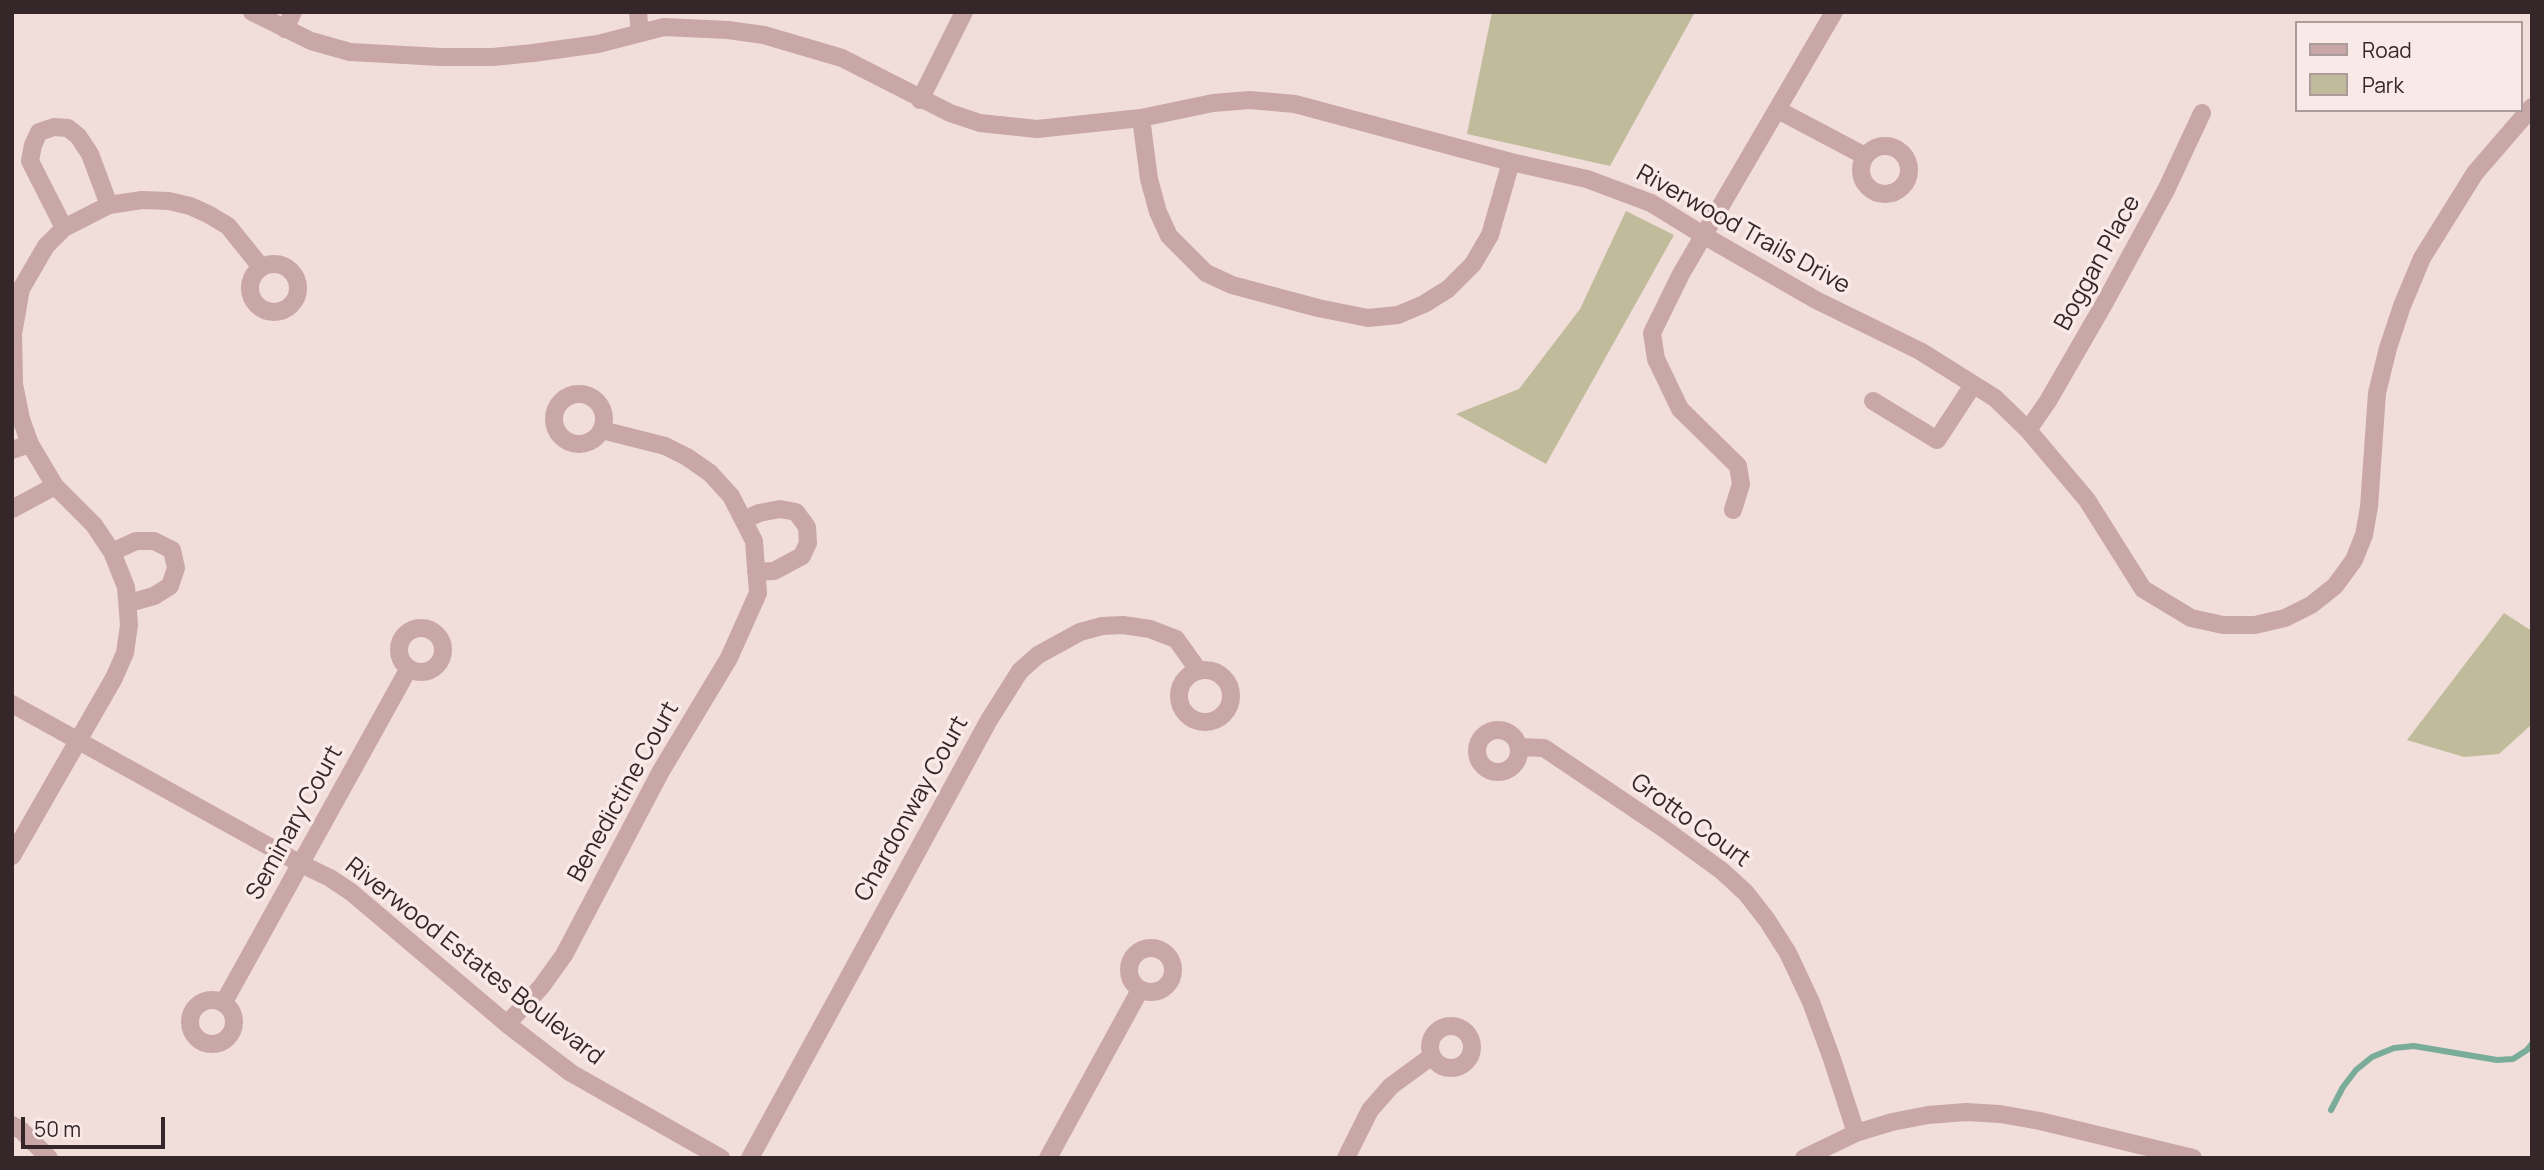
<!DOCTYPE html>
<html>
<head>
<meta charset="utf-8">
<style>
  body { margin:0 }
  #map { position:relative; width:2544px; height:1170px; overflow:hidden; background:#f1ddda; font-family:Manrope,sans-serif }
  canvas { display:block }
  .frame { position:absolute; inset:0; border:14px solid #352729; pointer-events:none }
  .legend { position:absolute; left:2295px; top:21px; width:228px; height:91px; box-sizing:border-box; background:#f9e9e7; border:2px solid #ab9b9b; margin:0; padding:9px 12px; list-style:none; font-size:21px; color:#352729 }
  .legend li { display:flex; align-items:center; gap:14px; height:35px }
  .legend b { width:35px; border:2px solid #ab9b9b }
  .scale { position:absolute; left:21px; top:1117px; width:144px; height:32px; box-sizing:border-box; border:4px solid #352729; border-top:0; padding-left:9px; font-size:21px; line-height:24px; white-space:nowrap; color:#352729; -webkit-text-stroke:5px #f9e9e7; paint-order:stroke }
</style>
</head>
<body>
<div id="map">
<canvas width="2544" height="1170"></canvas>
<div class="frame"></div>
<ul class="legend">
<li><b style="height:9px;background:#c9a7a7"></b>Road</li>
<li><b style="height:19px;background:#c0bc9b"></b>Park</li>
</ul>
<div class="scale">50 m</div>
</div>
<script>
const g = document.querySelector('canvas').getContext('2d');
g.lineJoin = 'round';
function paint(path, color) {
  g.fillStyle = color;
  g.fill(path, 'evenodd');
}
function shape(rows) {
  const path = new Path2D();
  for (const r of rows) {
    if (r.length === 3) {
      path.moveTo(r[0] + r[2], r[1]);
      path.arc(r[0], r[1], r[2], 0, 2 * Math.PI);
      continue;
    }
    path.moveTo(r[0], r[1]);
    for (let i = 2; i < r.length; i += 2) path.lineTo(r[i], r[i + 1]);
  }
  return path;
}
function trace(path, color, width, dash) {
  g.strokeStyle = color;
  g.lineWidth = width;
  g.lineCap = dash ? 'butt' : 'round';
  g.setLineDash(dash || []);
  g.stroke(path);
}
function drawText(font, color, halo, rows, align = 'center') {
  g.font = font + ' Manrope,sans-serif';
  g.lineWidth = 7;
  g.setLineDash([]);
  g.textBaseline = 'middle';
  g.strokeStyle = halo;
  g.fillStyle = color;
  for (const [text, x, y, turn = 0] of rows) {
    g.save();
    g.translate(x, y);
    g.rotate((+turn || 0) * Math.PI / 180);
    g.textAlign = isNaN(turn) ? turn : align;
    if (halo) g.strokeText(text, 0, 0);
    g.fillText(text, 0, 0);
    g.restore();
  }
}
paint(shape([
  [1492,12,1695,12,1610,166,1467,134],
  [1626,211,1674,235,1546,464,1456,414,1519,389,1580,309],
  [2504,613,2532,631,2532,724,2499,754,2464,757,2407,740]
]), '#c0bc9b');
trace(shape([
  [2331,1110,2343,1087,2356,1070,2372,1057,2394,1048,2414,1046,2497,1060,2513,1059,2527,1050,2532,1044]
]), '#7aad99', 6);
trace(shape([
  [252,12,311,41,350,52,441,57,493,57,533,53,598,44,664,27,728,30,764,35,842,58,950,113,980,123,1037,129,1141,118,1213,103,1250,100,1295,104,1511,162,1587,179,1651,203,1703,235,1816,300,1920,351,1995,398,2028,430,2087,500,2143,589,2191,618,2223,625,2255,625,2285,618,2311,605,2335,586,2354,560,2364,535,2369,507,2377,393,2388,348,2402,306,2422,258,2475,173,2532,107],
  [638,12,640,33],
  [285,29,293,12],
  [920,100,964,12],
  [1778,110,1865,156],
  [1141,118,1149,179,1158,212,1169,236,1206,273,1232,285,1318,308,1368,318,1398,315,1424,304,1448,289,1473,264,1490,235,1511,162],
  [1885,170,24],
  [64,228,30,161,33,145,39,132,54,127,68,128,78,136,90,154,109,205],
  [274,288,24],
  [579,419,25],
  [1873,401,1937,440,1973,385],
  [2028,430,2048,401,2104,304,2166,190,2202,113],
  [12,450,30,444],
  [12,509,55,486],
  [1733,510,1741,484,1738,466,1680,409,1656,359,1652,333,1681,274,1834,12],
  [744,520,759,513,780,509,796,512,807,527,808,543,802,556,774,571,756,572],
  [112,552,136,541,154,541,172,550,176,568,170,586,154,596,129,603],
  [421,650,22],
  [1205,696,26],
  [12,704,299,863,330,878,351,892,507,1024,571,1073,721,1158],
  [1498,751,21],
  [1519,747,1544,748,1663,828,1722,871,1746,893,1767,920,1788,953,1811,1002,1832,1059,1856,1133],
  [12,856,114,678,125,653,129,625,126,587,112,552,94,525,55,486,30,444,21,419,14,384,13,334,21,289,46,246,64,228,109,205,142,200,169,201,190,206,208,214,228,226,261,267],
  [1151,970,22],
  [212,1022,22],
  [224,1002,409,668],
  [507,1024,541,987,564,955,661,771,729,658,758,593,754,541,731,496,710,473,687,457,665,446,602,430],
  [1451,1047,21],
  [12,1125,22,1131,49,1158],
  [750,1158,989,720,1020,671,1038,655,1080,632,1102,626,1123,625,1150,629,1176,639,1199,671],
  [1048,1158,1140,990],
  [1346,1158,1370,1110,1391,1086,1432,1056],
  [1804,1158,1856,1133,1892,1122,1928,1115,1966,1112,2000,1114,2040,1121,2193,1158]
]), '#c9a7a7', 18);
drawText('24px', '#352729', '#f9e9e7', [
  ["Riverwood Trails Drive",1743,230,29],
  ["Boggan Place",2098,263,-61],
  ["Benedictine Court",624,792,-61],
  ["Chardonway Court",912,809,-61],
  ["Grotto Court",1690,821,36],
  ["Seminary Court",295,823,-61],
  ["Riverwood Estates Boulevard",474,962,38]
]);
</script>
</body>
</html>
